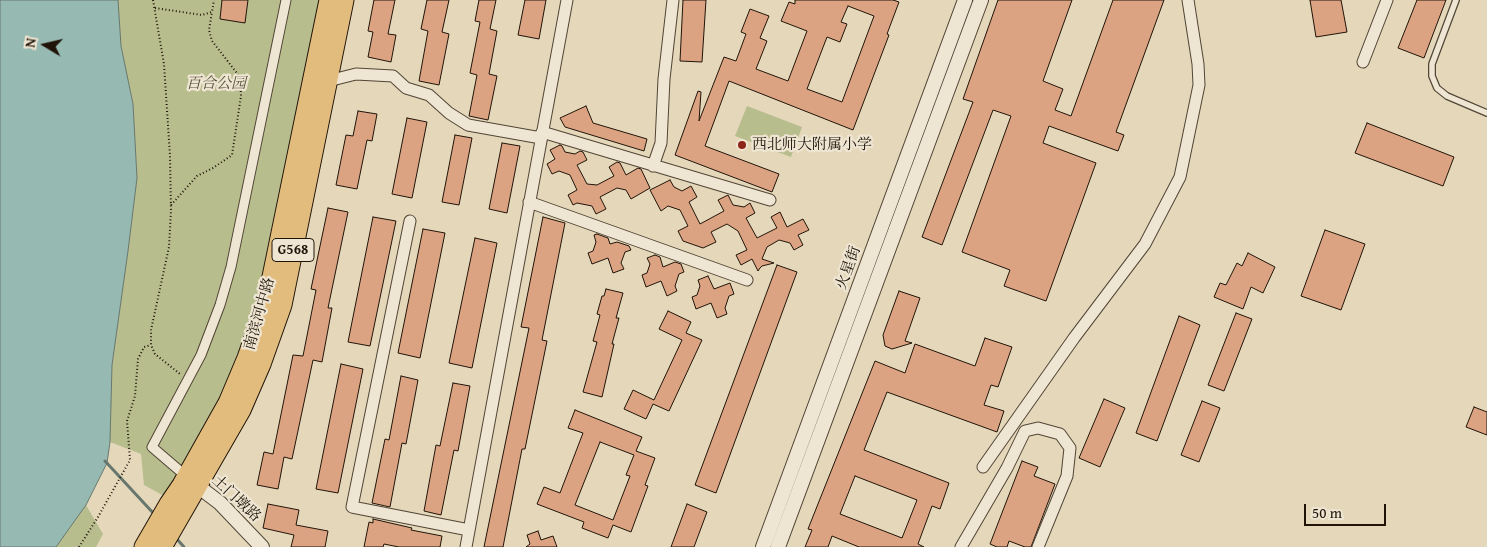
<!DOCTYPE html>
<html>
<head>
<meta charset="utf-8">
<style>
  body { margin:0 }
  #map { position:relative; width:1487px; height:547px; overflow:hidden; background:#e5d7ba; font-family:"Gentium Book Plus",serif }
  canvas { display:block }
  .north { position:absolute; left:20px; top:20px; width:50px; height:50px; -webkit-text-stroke:4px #eee5d2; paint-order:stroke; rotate:279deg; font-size:14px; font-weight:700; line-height:20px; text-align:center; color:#201409 }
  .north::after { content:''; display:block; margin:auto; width:18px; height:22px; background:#201409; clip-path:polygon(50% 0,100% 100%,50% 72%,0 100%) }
  .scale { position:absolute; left:1304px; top:504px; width:82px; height:22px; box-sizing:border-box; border:2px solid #201409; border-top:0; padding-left:6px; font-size:15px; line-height:18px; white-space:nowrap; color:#201409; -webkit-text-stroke:4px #eee5d2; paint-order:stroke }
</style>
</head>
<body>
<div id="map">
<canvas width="1487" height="547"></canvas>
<div class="north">N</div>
<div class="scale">50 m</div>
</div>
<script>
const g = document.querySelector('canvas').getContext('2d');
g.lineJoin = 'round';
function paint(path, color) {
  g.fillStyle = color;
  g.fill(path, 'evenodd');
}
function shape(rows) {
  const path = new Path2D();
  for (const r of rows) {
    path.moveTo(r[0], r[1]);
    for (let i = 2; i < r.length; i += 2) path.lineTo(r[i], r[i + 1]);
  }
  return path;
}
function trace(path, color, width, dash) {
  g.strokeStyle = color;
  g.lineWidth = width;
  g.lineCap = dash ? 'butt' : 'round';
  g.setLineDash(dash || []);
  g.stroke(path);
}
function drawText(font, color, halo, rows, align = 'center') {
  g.font = font + ' "Gentium Book Plus","Noto Serif SC",serif';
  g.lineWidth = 4.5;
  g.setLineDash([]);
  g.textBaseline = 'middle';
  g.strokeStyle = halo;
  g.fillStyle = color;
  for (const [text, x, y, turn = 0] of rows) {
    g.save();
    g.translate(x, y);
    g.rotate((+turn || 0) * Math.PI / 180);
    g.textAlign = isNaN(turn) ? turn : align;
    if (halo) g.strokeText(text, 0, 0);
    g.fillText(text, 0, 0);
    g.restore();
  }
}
paint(shape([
  [118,0,319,0,253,318,215,410,164,496,144,485,141,454,110,442,112,365,128,251,137,178,133,104,121,46],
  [747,106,802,127,791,157,735,136],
  [86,505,103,534,96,547,56,547]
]), '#b7bd8d');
const water = shape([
  [0,0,118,0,121,46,133,104,137,178,128,251,112,365,110,442,107,463,86,505,56,547,0,547,0,0]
]);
paint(water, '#96b9b2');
trace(water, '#67776e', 1);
trace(shape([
  [105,461,155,515],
  [176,538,184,547]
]), '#67776e', 3);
const building = shape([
  [222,0,248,0,245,23,220,19,222,0],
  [374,0,395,0,388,34,396,35,391,62,368,57,373,32,368,31,374,0],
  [427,0,449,0,442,32,449,34,439,85,419,81,428,31,421,29,427,0],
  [479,0,496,0,490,29,497,31,489,74,497,76,488,120,469,116,477,75,470,73,480,22,475,21,479,0],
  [525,0,546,0,539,39,518,35,525,0],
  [683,0,706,0,702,62,680,61,683,0],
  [795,0,893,0,899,2,887,34,889,35,853,130,729,81,705,146,779,174,772,192,675,155,698,91,701,92,699,121,724,57,736,61,746,34,741,32,750,9,769,16,760,38,767,41,756,69,788,81,807,31,781,21,789,2,795,4,795,0],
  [848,6,874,16,842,102,807,89,827,37,840,42,847,24,841,22,848,6],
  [998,0,1072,0,1043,81,1063,89,1055,110,1071,116,1113,0,1164,0,1116,132,1124,135,1118,151,1049,126,1043,143,1096,163,1046,301,1004,286,1010,270,962,252,1011,116,993,110,942,245,922,237,973,102,963,99,998,0],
  [1310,0,1341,0,1347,32,1316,37,1310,0],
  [1417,0,1446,0,1424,58,1398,48,1417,0],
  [586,106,593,123,647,139,644,151,565,127,560,118,586,106],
  [358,111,377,114,372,141,367,140,357,189,336,185,346,135,353,136,358,111],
  [407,118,427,122,412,198,392,194,407,118],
  [1367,123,1454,157,1443,186,1355,153,1367,123],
  [455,135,472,138,459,205,442,202,455,135],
  [502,143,520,146,507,213,489,209,502,143],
  [560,145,562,146,565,152,575,154,580,151,583,152,587,160,577,165,587,184,597,185,614,176,609,167,617,162,620,163,626,175,638,168,641,169,650,188,631,199,626,190,617,188,600,197,606,209,596,214,592,206,577,203,573,205,568,195,577,190,570,175,559,171,552,174,547,164,555,159,550,150,560,145],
  [670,180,674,187,682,191,691,186,697,197,689,202,700,224,724,211,718,200,728,195,733,205,744,207,750,203,755,213,746,218,757,238,777,228,771,217,780,212,787,227,803,219,809,230,798,235,803,245,794,250,790,243,779,240,767,247,762,259,774,263,762,266,760,268,758,271,752,259,741,265,736,255,747,250,738,231,727,224,711,232,716,242,703,248,683,241,678,231,688,226,680,210,668,206,661,211,650,190,670,180],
  [328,208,348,212,328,308,332,308,322,362,313,360,292,459,284,457,278,489,257,485,264,452,273,454,293,355,303,356,316,290,311,289,328,208],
  [373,217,396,221,370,346,348,342,373,217],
  [543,217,565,223,542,340,547,341,525,449,522,449,503,547,484,547,529,328,521,327,543,217],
  [423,229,445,233,420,358,398,353,423,229],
  [1325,230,1365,244,1341,310,1301,296,1325,230],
  [597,234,608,238,610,244,617,242,629,246,631,250,625,252,621,263,624,269,613,273,608,258,592,264,588,253,593,251,596,242,594,235,597,234],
  [475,238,497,243,472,368,449,363,475,238],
  [1248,253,1275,267,1263,293,1251,287,1243,309,1214,297,1220,283,1226,285,1237,263,1242,266,1248,253],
  [655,255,660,257,663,267,675,262,681,264,684,272,679,274,675,286,677,291,667,296,661,281,646,287,642,275,647,273,650,264,647,258,655,255],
  [777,265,797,272,716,493,695,485,777,265],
  [708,276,714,289,730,283,734,294,729,296,725,308,727,314,717,318,711,303,696,309,692,297,697,295,700,286,698,280,708,276],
  [606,289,623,293,616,318,619,318,612,344,614,344,602,397,583,392,597,342,593,341,600,315,597,314,602,296,604,296,606,289],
  [899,291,920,298,905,341,912,343,892,349,885,346,883,335,899,291],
  [668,311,691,322,686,333,702,340,669,411,653,404,646,419,624,409,633,390,654,400,682,340,659,329,668,311],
  [1236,313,1252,319,1224,391,1208,385,1236,313],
  [1179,316,1200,325,1157,441,1136,433,1179,316],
  [985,338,1012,347,998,387,991,385,984,405,1004,411,997,432,887,392,864,450,949,483,940,509,932,506,918,544,924,547,859,547,832,536,828,547,805,547,812,530,808,529,875,361,905,373,915,344,975,366,985,338],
  [855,476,917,500,902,538,840,514,855,476],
  [341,364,363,369,338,493,316,489,341,364],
  [401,376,418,380,406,444,402,443,390,507,372,503,385,439,389,440,401,376],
  [453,383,470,386,458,451,454,450,441,515,424,511,436,445,440,446,453,383],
  [1104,399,1125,408,1100,467,1079,458,1104,399],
  [1202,401,1220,408,1199,462,1181,455,1202,401],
  [1474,407,1487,412,1487,435,1466,427,1474,407],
  [575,410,642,437,636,451,655,458,645,485,648,486,631,532,613,525,608,538,582,528,584,522,537,504,544,487,560,493,583,433,568,428,575,410],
  [600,442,634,455,626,475,630,476,613,520,575,505,600,442],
  [1022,461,1038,467,1034,476,1055,484,1031,547,1025,547,1009,541,1007,547,997,547,990,544,1022,461],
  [268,504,299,510,296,525,328,531,325,547,291,547,294,535,263,528,268,504],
  [687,504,707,512,694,547,671,547,687,504],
  [373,519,412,528,411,530,442,536,440,547,399,547,384,544,383,547,364,547,369,522,373,523,373,519],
  [538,531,541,540,553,536,557,547,526,547,530,544,527,535,538,531]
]);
paint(building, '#dca383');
trace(building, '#201409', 1);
const service = shape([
  [1456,0,1432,64,1432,76,1437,88,1447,96,1487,113]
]);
const pedestrian = shape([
  [187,477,152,447,201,355,220,305,231,267,286,0]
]);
const minor = shape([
  [1363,62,1387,0],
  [328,81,356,74,393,76,406,88,429,95,449,113,468,125,541,138],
  [542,132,770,200],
  [653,166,661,143,664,79,673,0],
  [529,202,747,280],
  [410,221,352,507,469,530],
  [983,467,1074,338,1145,244,1180,177,1199,85,1198,64,1188,0],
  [466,547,567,0],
  [961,547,1007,468,1025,431,1038,428,1060,434,1070,448,1067,476,1038,547]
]);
const tertiary = shape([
  [191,481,220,503,262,547],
  [763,547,965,0],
  [778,547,981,0]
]);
const trunk = shape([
  [144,547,169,504,182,485,228,403,247,358,267,301,329,0],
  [162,547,241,410,261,364,282,305,344,0]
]);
trace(service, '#514535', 8);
trace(pedestrian, '#514535', 11);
trace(minor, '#514535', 13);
trace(tertiary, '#514535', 16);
trace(trunk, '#201409', 21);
trace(shape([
  [153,0,164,64,170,156,171,210,169,247,151,330,151,345,155,354,180,374],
  [155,8,202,15,212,12,214,0],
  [171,205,197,176,213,168,232,155,241,96,240,77,212,41,209,30,212,12],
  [79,547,98,517,130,460,127,421,135,396,138,359,144,347,151,345]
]), '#201409', 2, [1, 2.5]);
trace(service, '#eee5d2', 5.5);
trace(pedestrian, '#eee5d2', 9);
trace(minor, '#eee5d2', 11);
trace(tertiary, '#eee5d2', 14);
trace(trunk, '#e2bc7d', 19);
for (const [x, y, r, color] of [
  [742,145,5,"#8f2418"]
]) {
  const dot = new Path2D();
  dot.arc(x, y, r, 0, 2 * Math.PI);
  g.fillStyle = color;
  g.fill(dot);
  trace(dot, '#eee5d2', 2);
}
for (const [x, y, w] of [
  [293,250,42]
]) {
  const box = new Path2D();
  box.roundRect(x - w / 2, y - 11.5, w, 23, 4);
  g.fillStyle = '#eee5d2';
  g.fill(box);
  trace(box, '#201409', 1);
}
drawText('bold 14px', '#201409', null, [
  ["G568",293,250]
]);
drawText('italic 15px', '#554f37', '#eee5d2', [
  ["百合公园",216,84]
]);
drawText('15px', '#201409', '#eee5d2', [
  ["西北师大附属小学",752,145]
], 'left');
drawText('15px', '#201409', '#eee5d2', [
  ["火星街",849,268,-70],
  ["南滨河中路",260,314,-74],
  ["土门墩路",236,499,43]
]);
</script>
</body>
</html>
